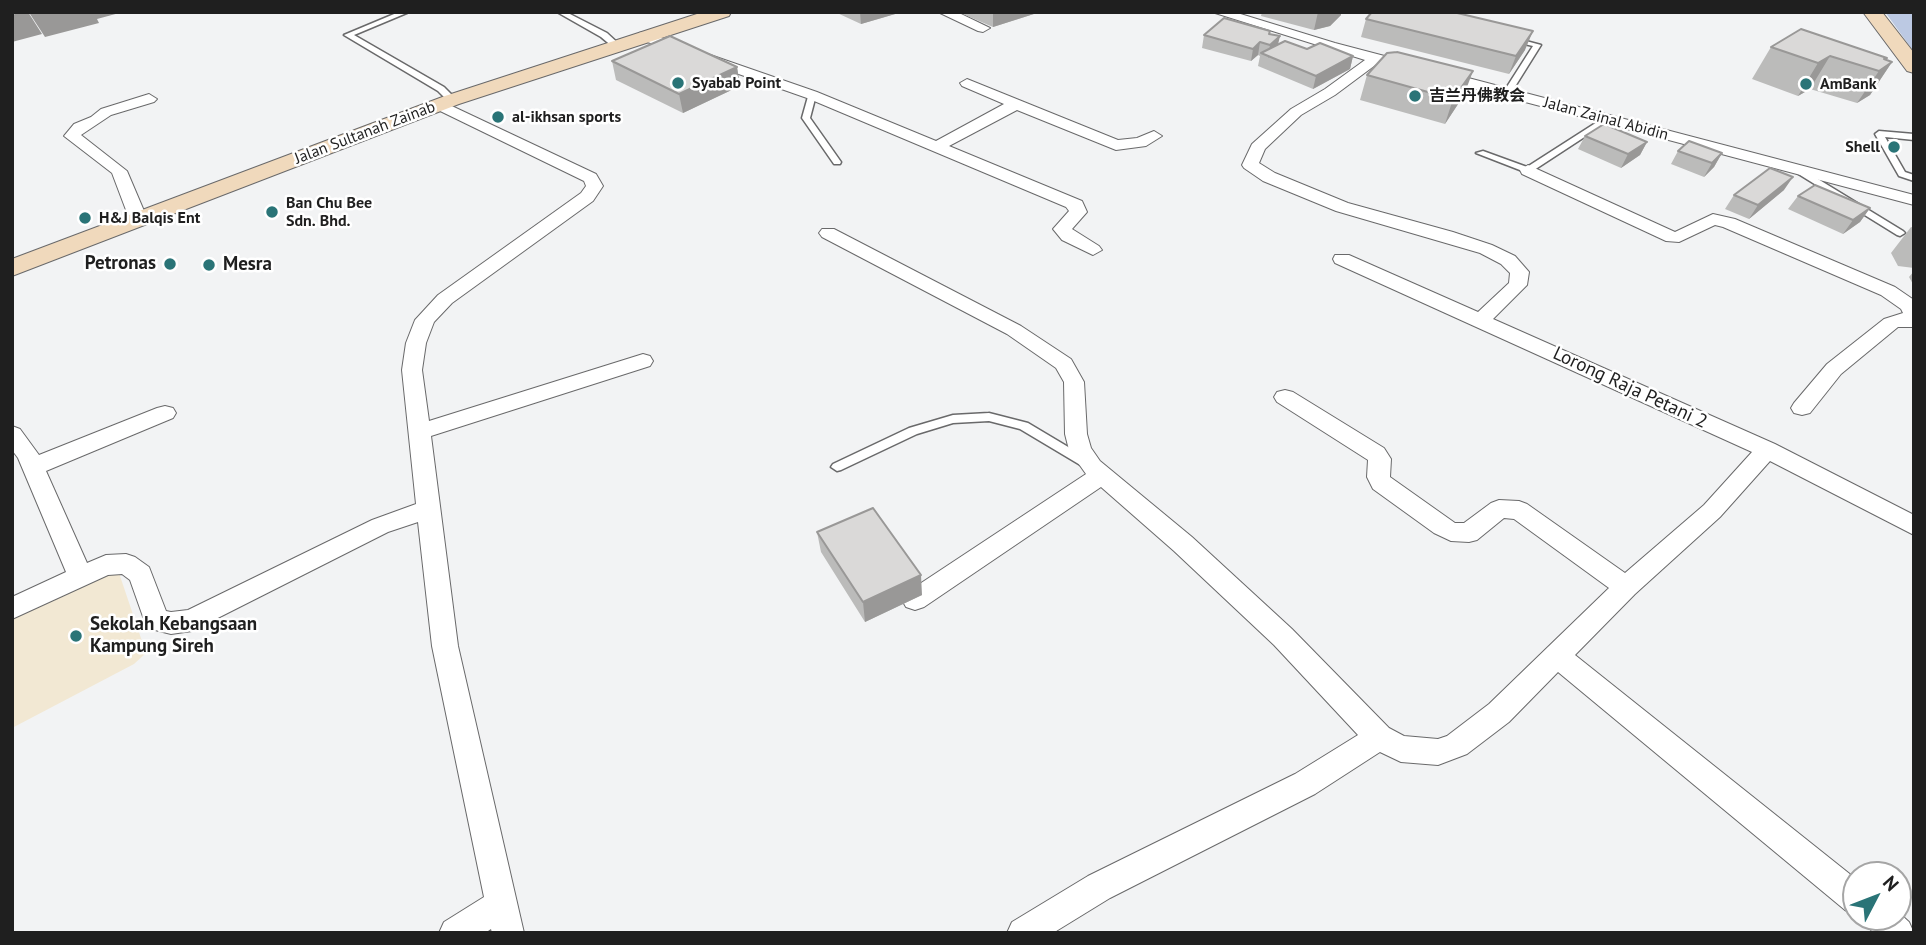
<!DOCTYPE html>
<html>
<head>
<meta charset="utf-8">
<style>
  body { margin:0 }
  #map { position:relative; width:1926px; height:945px; overflow:hidden; background:#f2f3f4; font-family:"PT Sans",sans-serif }
  canvas { display:block }
  .frame { position:absolute; inset:0; border:14px solid #1f1f1f; pointer-events:none }
  .north { position:absolute; left:1842px; top:861px; width:70px; height:70px; box-sizing:border-box; background:#fff; border:2px solid #a5a5a5; border-radius:50%; rotate:48deg; font-size:19px; font-weight:700; line-height:28px; text-align:center; color:#1f1f1f }
  .north::after { content:''; display:block; margin:auto; width:24px; height:32px; background:#2a7477; clip-path:polygon(50% 0,100% 100%,50% 72%,0 100%) }
</style>
</head>
<body>
<div id="map">
<canvas width="1926" height="945"></canvas>
<div class="frame"></div>
<div class="north">N</div>
</div>
<script>
const g = document.querySelector('canvas').getContext('2d');
g.lineJoin = 'round';
function paint(path, color) {
  g.fillStyle = color;
  g.fill(path, 'evenodd');
}
function shape(rows) {
  const path = new Path2D();
  for (const r of rows) {
    path.moveTo(r[0], r[1]);
    for (let i = 2; i < r.length; i += 2) path.lineTo(r[i], r[i + 1]);
  }
  return path;
}
function trace(path, color, width, dash) {
  g.strokeStyle = color;
  g.lineWidth = width;
  g.lineCap = dash ? 'butt' : 'round';
  g.setLineDash(dash || []);
  g.stroke(path);
}
function drawText(font, color, halo, rows, align = 'center') {
  g.font = font + ' "PT Sans","Noto Sans SC",sans-serif';
  g.lineWidth = 5;
  g.setLineDash([]);
  g.textBaseline = 'middle';
  g.strokeStyle = halo;
  g.fillStyle = color;
  for (const [text, x, y, turn = 0] of rows) {
    g.save();
    g.translate(x, y);
    g.rotate((+turn || 0) * Math.PI / 180);
    g.textAlign = isNaN(turn) ? turn : align;
    if (halo) g.strokeText(text, 0, 0);
    g.fillText(text, 0, 0);
    g.restore();
  }
}
paint(shape([
  [105,573,119,573,146,653,134,664,12,728,12,619]
]), '#f2e8d3');
paint(shape([
  [1885,12,1914,12,1914,52]
]), '#bcc9e3');
const service = shape([
  [399,12,409,12,354,35,444,87,455,98,455,102,449,102,438,91,344,35,399,12],
  [557,12,566,12,607,33,620,45,613,47,601,37,557,12],
  [1511,37,1541,45,1511,93,1507,95,1503,93,1533,46,1511,41,1511,37],
  [809,93,816,95,810,118,841,162,840,164,834,164,802,118,809,93],
  [1605,117,1612,119,1531,172,1525,172,1476,153,1483,151,1527,167,1605,117],
  [1879,131,1914,134,1914,140,1885,137,1905,172,1914,175,1914,181,1899,176,1875,134,1879,131],
  [1795,165,1903,231,1905,233,1900,236,1897,235,1792,170,1791,168,1795,165],
  [989,413,1028,423,1090,460,1092,463,1090,466,1082,466,1020,429,989,421,953,423,917,434,841,470,837,471,831,467,833,464,909,428,953,415,989,413]
]);
const minor = shape([
  [938,12,957,12,990,28,983,32,978,31,938,12],
  [1212,12,1234,12,1335,43,1914,195,1914,205,1378,63,1335,95,1301,115,1265,149,1259,163,1275,173,1348,203,1453,232,1492,245,1515,256,1529,272,1527,285,1493,319,1775,444,1914,515,1914,535,1770,461,1720,517,1635,594,1575,655,1856,879,1856,915,1845,910,1558,672,1509,722,1467,754,1438,765,1401,762,1380,752,1315,794,1110,898,1053,933,1007,933,1012,922,1088,876,1295,774,1358,735,1274,645,1174,551,1101,487,924,607,915,610,906,607,902,600,906,593,1086,474,1069,450,1065,434,1064,382,1056,368,1007,334,822,237,819,233,822,229,834,229,1021,326,1071,359,1084,382,1087,434,1091,448,1100,461,1192,537,1292,629,1389,728,1404,736,1438,739,1447,736,1489,704,1609,588,1514,519,1504,518,1477,540,1469,542,1451,541,1434,533,1373,489,1367,477,1368,460,1277,402,1274,397,1277,392,1285,390,1293,392,1384,448,1391,459,1390,477,1455,523,1464,523,1491,503,1499,500,1519,501,1527,504,1625,573,1704,505,1752,452,1335,263,1333,259,1335,255,1349,255,1478,312,1509,283,1510,273,1501,264,1480,253,1336,211,1263,181,1244,168,1242,165,1252,144,1291,109,1325,89,1365,60,1212,12],
  [644,32,817,92,936,141,1004,104,962,86,960,83,967,79,1118,140,1137,138,1154,131,1162,136,1146,146,1116,150,1017,110,949,146,1082,201,1087,212,1072,229,1099,246,1102,250,1093,255,1062,240,1053,229,1069,211,1066,207,807,98,639,39,639,33,644,32],
  [149,94,157,99,154,102,111,115,81,135,127,171,147,218,138,223,129,218,112,173,64,136,74,124,91,117,101,109,149,94],
  [439,100,596,174,603,186,593,201,452,303,434,322,426,343,422,370,429,421,643,354,650,356,653,361,650,366,431,436,458,646,524,933,492,933,491,929,485,933,439,933,444,922,484,897,432,646,418,522,388,532,192,631,171,634,147,628,130,580,122,574,108,575,12,619,12,597,66,572,18,458,12,450,12,426,20,429,39,455,157,408,165,406,173,408,176,413,173,418,46,471,87,563,106,555,126,554,135,557,149,567,166,611,171,612,188,610,372,520,416,504,402,370,406,343,415,320,438,295,581,193,586,186,584,181,434,108,431,105,434,102,439,100],
  [1528,165,1675,232,1713,214,1735,219,1895,287,1914,300,1914,327,1898,327,1841,374,1810,413,1802,415,1794,413,1791,408,1794,403,1827,364,1884,319,1903,313,1901,309,1881,295,1723,227,1715,225,1679,242,1666,241,1522,174,1520,170,1528,165],
  [1898,912,1909,922,1914,933,1873,933,1863,917,1898,917,1898,912]
]);
const secondary = shape([
  [703,12,731,12,729,16,459,104,12,276,12,259,445,96,703,12],
  [1863,12,1882,12,1914,53,1914,73,1907,71,1863,12]
]);
trace(service, '#69696a', 3);
trace(minor, '#69696a', 2);
trace(secondary, '#69696a', 2);
paint(service, '#fff');
paint(minor, '#fff');
paint(secondary, '#f0d9bc');
paint(shape([
  [835,12,902,12,861,24],
  [958,12,1037,12,1037,13,993,27],
  [1262,12,1341,12,1341,15,1330,26,1314,30,1261,16],
  [1366,19,1525,50,1509,74,1361,37],
  [1270,34,1278,44,1353,56,1350,69,1313,89,1258,66,1260,56,1258,55,1251,61,1202,48,1204,35],
  [1771,47,1887,58,1886,60,1892,62,1870,95,1857,103,1810,89,1798,96,1752,79],
  [612,61,737,67,740,86,683,113,616,80],
  [1367,75,1464,95,1445,124,1360,100],
  [1585,136,1647,142,1640,155,1621,168,1578,149],
  [1678,151,1722,153,1714,167,1704,177,1671,164],
  [1784,190,1749,219,1725,209,1734,195],
  [1798,196,1870,208,1860,222,1843,234,1788,209],
  [1911,227,1914,228,1914,268,1898,266,1891,253],
  [1914,271,1914,286,1909,277],
  [817,532,922,595,865,622,821,552]
]), '#bbbbba');
paint(shape([
  [21,12,28,12,42,34,12,42,12,15],
  [37,12,123,12,97,19,99,23,45,37,30,14],
  [860,12,902,12,861,24],
  [993,12,1037,12,1037,13,993,27],
  [1318,12,1341,12,1341,15,1330,26,1314,30],
  [1533,31,1525,50,1509,74,1516,56],
  [1280,36,1277,49,1268,58,1270,45],
  [1260,42,1258,55,1251,61,1253,49],
  [1353,56,1350,69,1313,89,1316,76],
  [1830,56,1810,89,1798,96,1818,63],
  [1892,62,1870,95,1857,103,1879,71],
  [737,67,740,86,683,113,679,94],
  [1473,71,1464,95,1445,124,1453,99],
  [1647,142,1640,155,1621,168,1628,154],
  [1722,153,1714,167,1704,177,1712,163],
  [1793,177,1784,190,1749,219,1758,205],
  [1870,208,1860,222,1843,234,1853,220],
  [921,575,922,595,865,622,863,602]
]), '#999897');
const building = shape([
  [1372,12,1453,12,1533,31,1516,56,1366,19,1372,12],
  [1224,18,1270,31,1269,34,1280,36,1270,45,1260,42,1253,49,1204,35,1224,18],
  [1801,29,1887,58,1884,59,1892,62,1879,71,1830,56,1818,63,1771,47,1801,29],
  [670,36,737,67,679,94,612,61,670,36],
  [1285,41,1307,49,1320,43,1353,56,1316,76,1261,53,1285,41],
  [1397,52,1473,71,1453,99,1367,75,1387,53,1397,52],
  [1604,124,1647,142,1628,154,1585,136,1604,124],
  [1689,141,1722,153,1712,163,1678,151,1689,141],
  [1770,168,1793,177,1758,205,1734,195,1770,168],
  [1815,185,1870,208,1853,220,1798,196,1815,185],
  [873,508,921,575,863,602,817,532,873,508]
]);
paint(building, '#dad9d8');
trace(building, '#999897', 2);
for (const [x, y, r, color] of [
  [678,83,7,"#2a7477"],
  [1806,84,7,"#2a7477"],
  [1415,96,7,"#2a7477"],
  [498,117,7,"#2a7477"],
  [1894,147,7,"#2a7477"],
  [272,212,7,"#2a7477"],
  [85,218,7,"#2a7477"],
  [170,264,7,"#2a7477"],
  [209,265,7,"#2a7477"],
  [76,636,7,"#2a7477"]
]) {
  const dot = new Path2D();
  dot.arc(x, y, r, 0, 2 * Math.PI);
  g.fillStyle = color;
  g.fill(dot);
  trace(dot, '#fff', 2.5);
}
drawText('bold 16px', '#1f1f1f', '#fff', [
  ["Syabab Point",692,83],
  ["AmBank",1820,84],
  ["吉兰丹佛教会",1429,96],
  ["al-ikhsan sports",512,117],
  ["Shell",1880,147,"right"],
  ["Ban Chu Bee",286,203],
  ["Sdn. Bhd.",286,221],
  ["H&J Balqis Ent",99,218]
], 'left');
drawText('16px', '#1f1f1f', '#fff', [
  ["Jalan Zainal Abidin",1606,119,15],
  ["Jalan Sultanah Zainab",365,133,-21]
]);
drawText('bold 19px', '#1f1f1f', '#fff', [
  ["Petronas",156,264,"right"],
  ["Mesra",223,265],
  ["Sekolah Kebangsaan",90,625],
  ["Kampung Sireh",90,647]
], 'left');
drawText('19px', '#1f1f1f', '#fff', [
  ["Lorong Raja Petani 2",1630,388,25]
]);
</script>
</body>
</html>
